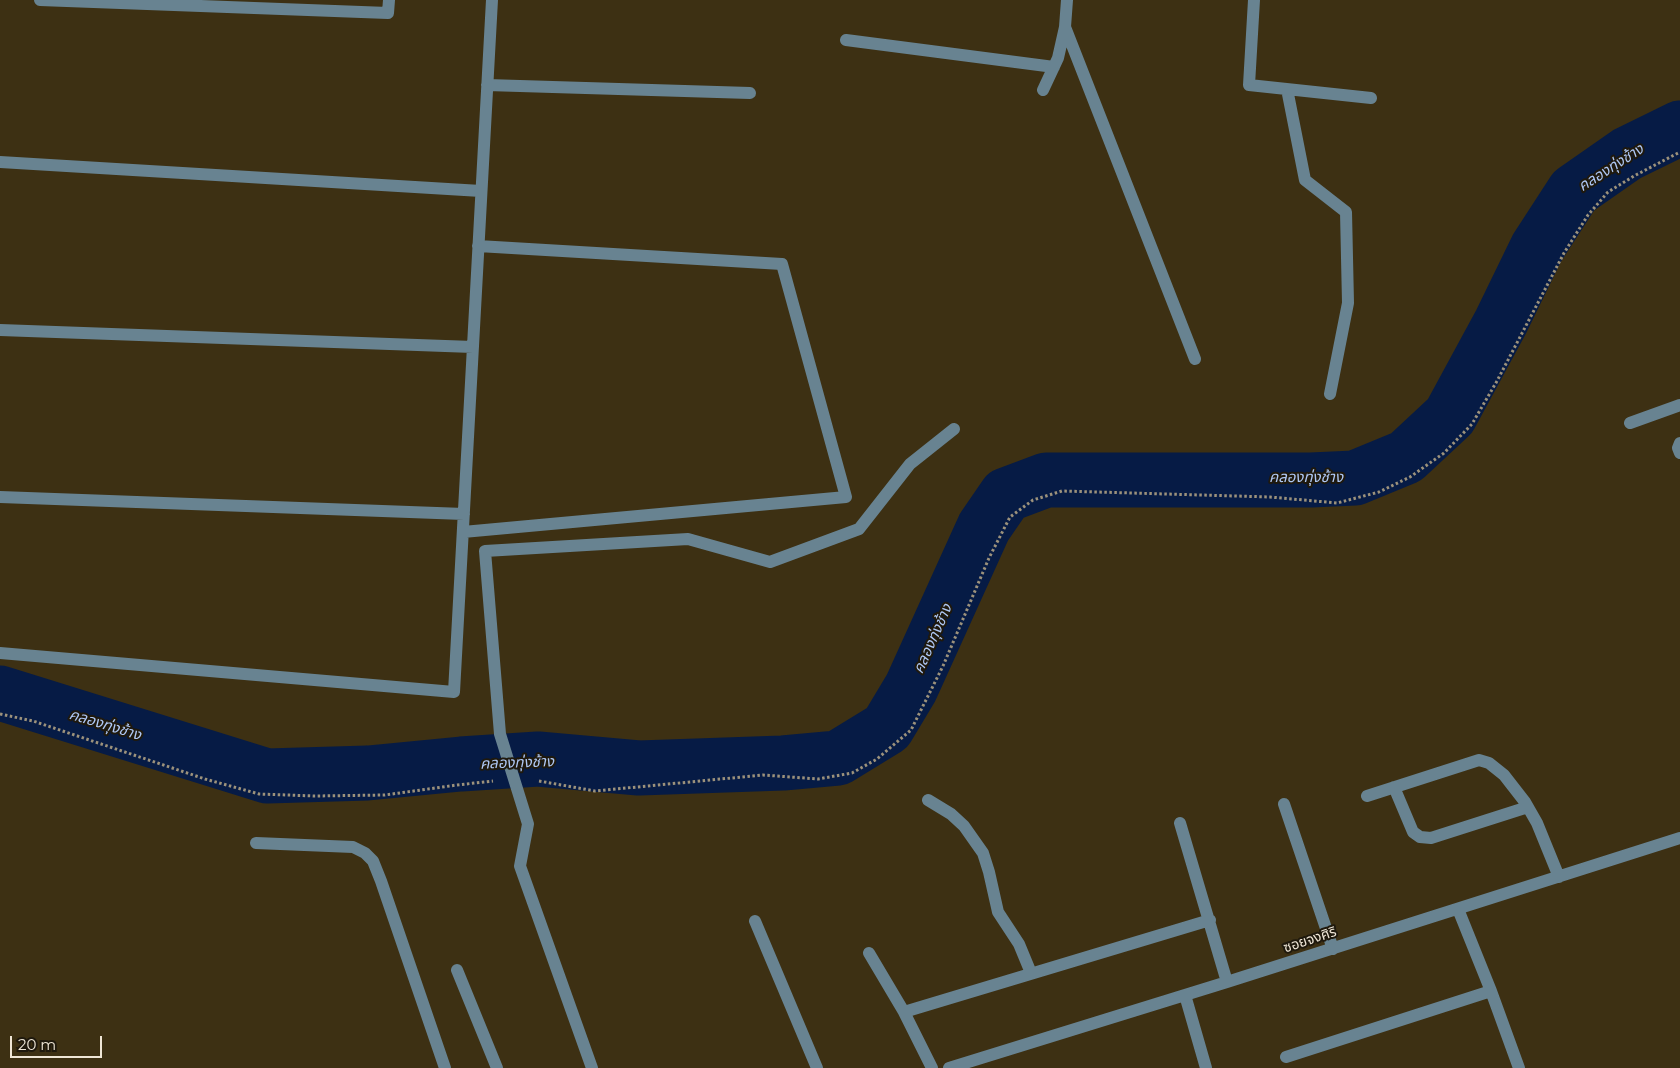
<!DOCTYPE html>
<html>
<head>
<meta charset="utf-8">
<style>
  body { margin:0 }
  #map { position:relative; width:1680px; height:1068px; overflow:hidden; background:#3d3013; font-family:Montserrat,sans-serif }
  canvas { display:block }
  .scale { position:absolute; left:10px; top:1036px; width:92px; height:22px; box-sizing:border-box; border:2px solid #efe6d6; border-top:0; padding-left:6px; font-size:15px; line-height:18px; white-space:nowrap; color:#efe6d6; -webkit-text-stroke:4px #1f190d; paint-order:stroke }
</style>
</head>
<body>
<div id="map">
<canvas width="1680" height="1068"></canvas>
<div class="scale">20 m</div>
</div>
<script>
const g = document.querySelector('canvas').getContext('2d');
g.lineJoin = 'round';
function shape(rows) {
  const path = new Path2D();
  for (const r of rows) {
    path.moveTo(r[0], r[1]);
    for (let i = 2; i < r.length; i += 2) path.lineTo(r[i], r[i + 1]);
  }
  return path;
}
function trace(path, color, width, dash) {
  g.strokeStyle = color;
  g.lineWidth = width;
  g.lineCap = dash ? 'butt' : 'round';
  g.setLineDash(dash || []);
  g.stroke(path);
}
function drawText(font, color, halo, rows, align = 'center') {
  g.font = font + ' Montserrat,"Noto Sans Thai",sans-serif';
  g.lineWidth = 4;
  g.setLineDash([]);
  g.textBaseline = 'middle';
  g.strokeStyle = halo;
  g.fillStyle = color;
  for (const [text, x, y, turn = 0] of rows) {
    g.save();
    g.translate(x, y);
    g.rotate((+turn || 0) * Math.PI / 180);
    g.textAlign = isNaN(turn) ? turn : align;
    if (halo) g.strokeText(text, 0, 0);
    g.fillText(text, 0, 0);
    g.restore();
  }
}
trace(shape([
  [0,693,267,776,368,773,461,764,538,759,639,768,783,763,838,758,887,728,911,688,984,527,1006,495,1046,480,1311,480,1355,478,1406,457,1450,416,1501,322,1537,248,1574,191,1627,154,1680,128]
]), '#061b45', 55);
trace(shape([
  [0,714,33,721,205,779,259,794,315,796,385,795,457,785,493,781],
  [539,781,595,791,763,775,818,779,852,773,877,759,911,730,943,666,989,558,1010,517,1033,500,1062,491,1270,497,1337,503,1379,492,1410,477,1444,453,1472,424,1497,381,1564,253,1588,215,1608,192,1634,176,1680,152]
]), '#9c927c', 3, [2.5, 2.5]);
trace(shape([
  [40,0,388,13,389,0],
  [1254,0,1249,85,1371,98],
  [1065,27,1195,359],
  [846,40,1054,67],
  [487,85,750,93],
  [1287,89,1305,180,1346,212,1348,303,1330,394],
  [1043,90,1058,58,1065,27,1067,0],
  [0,162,481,191],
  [0,330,473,347],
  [1630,423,1680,405],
  [1680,443,1678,448,1680,453],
  [0,497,464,514],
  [463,532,846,497,782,264,478,246],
  [0,653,454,692,492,0],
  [1394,787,1413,832,1420,837,1431,838,1528,807],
  [1367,796,1479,760,1489,763,1504,775,1525,802,1537,823,1559,877],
  [928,800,951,814,964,826,983,853,989,872,998,912,1019,944,1031,973],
  [1284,804,1333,949],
  [1180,823,1227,982],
  [256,843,353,847,365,853,373,861,381,881,445,1068],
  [1458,909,1491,991,1519,1068],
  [755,921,817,1068],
  [869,953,904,1012],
  [457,970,497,1068],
  [1185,995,1206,1068],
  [1286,1057,1491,991],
  [592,1068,520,866,528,824,500,734,485,551,688,539,770,562,859,529,910,464,954,429],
  [932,1068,904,1012,1210,920],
  [949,1068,1227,982,1680,838]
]), '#688391', 12);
drawText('14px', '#efe6d6', '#1f190d', [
  ["ซอยจงศิริ",1310,940,-18]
]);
drawText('italic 15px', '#afc8f5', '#1f190d', [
  ["คลองทุ่งช้าง",1611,168,-33],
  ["คลองทุ่งช้าง",1306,478],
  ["คลองทุ่งช้าง",933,639,-66],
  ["คลองทุ่งช้าง",105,725,17],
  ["คลองทุ่งช้าง",517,763,-2]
]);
</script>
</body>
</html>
